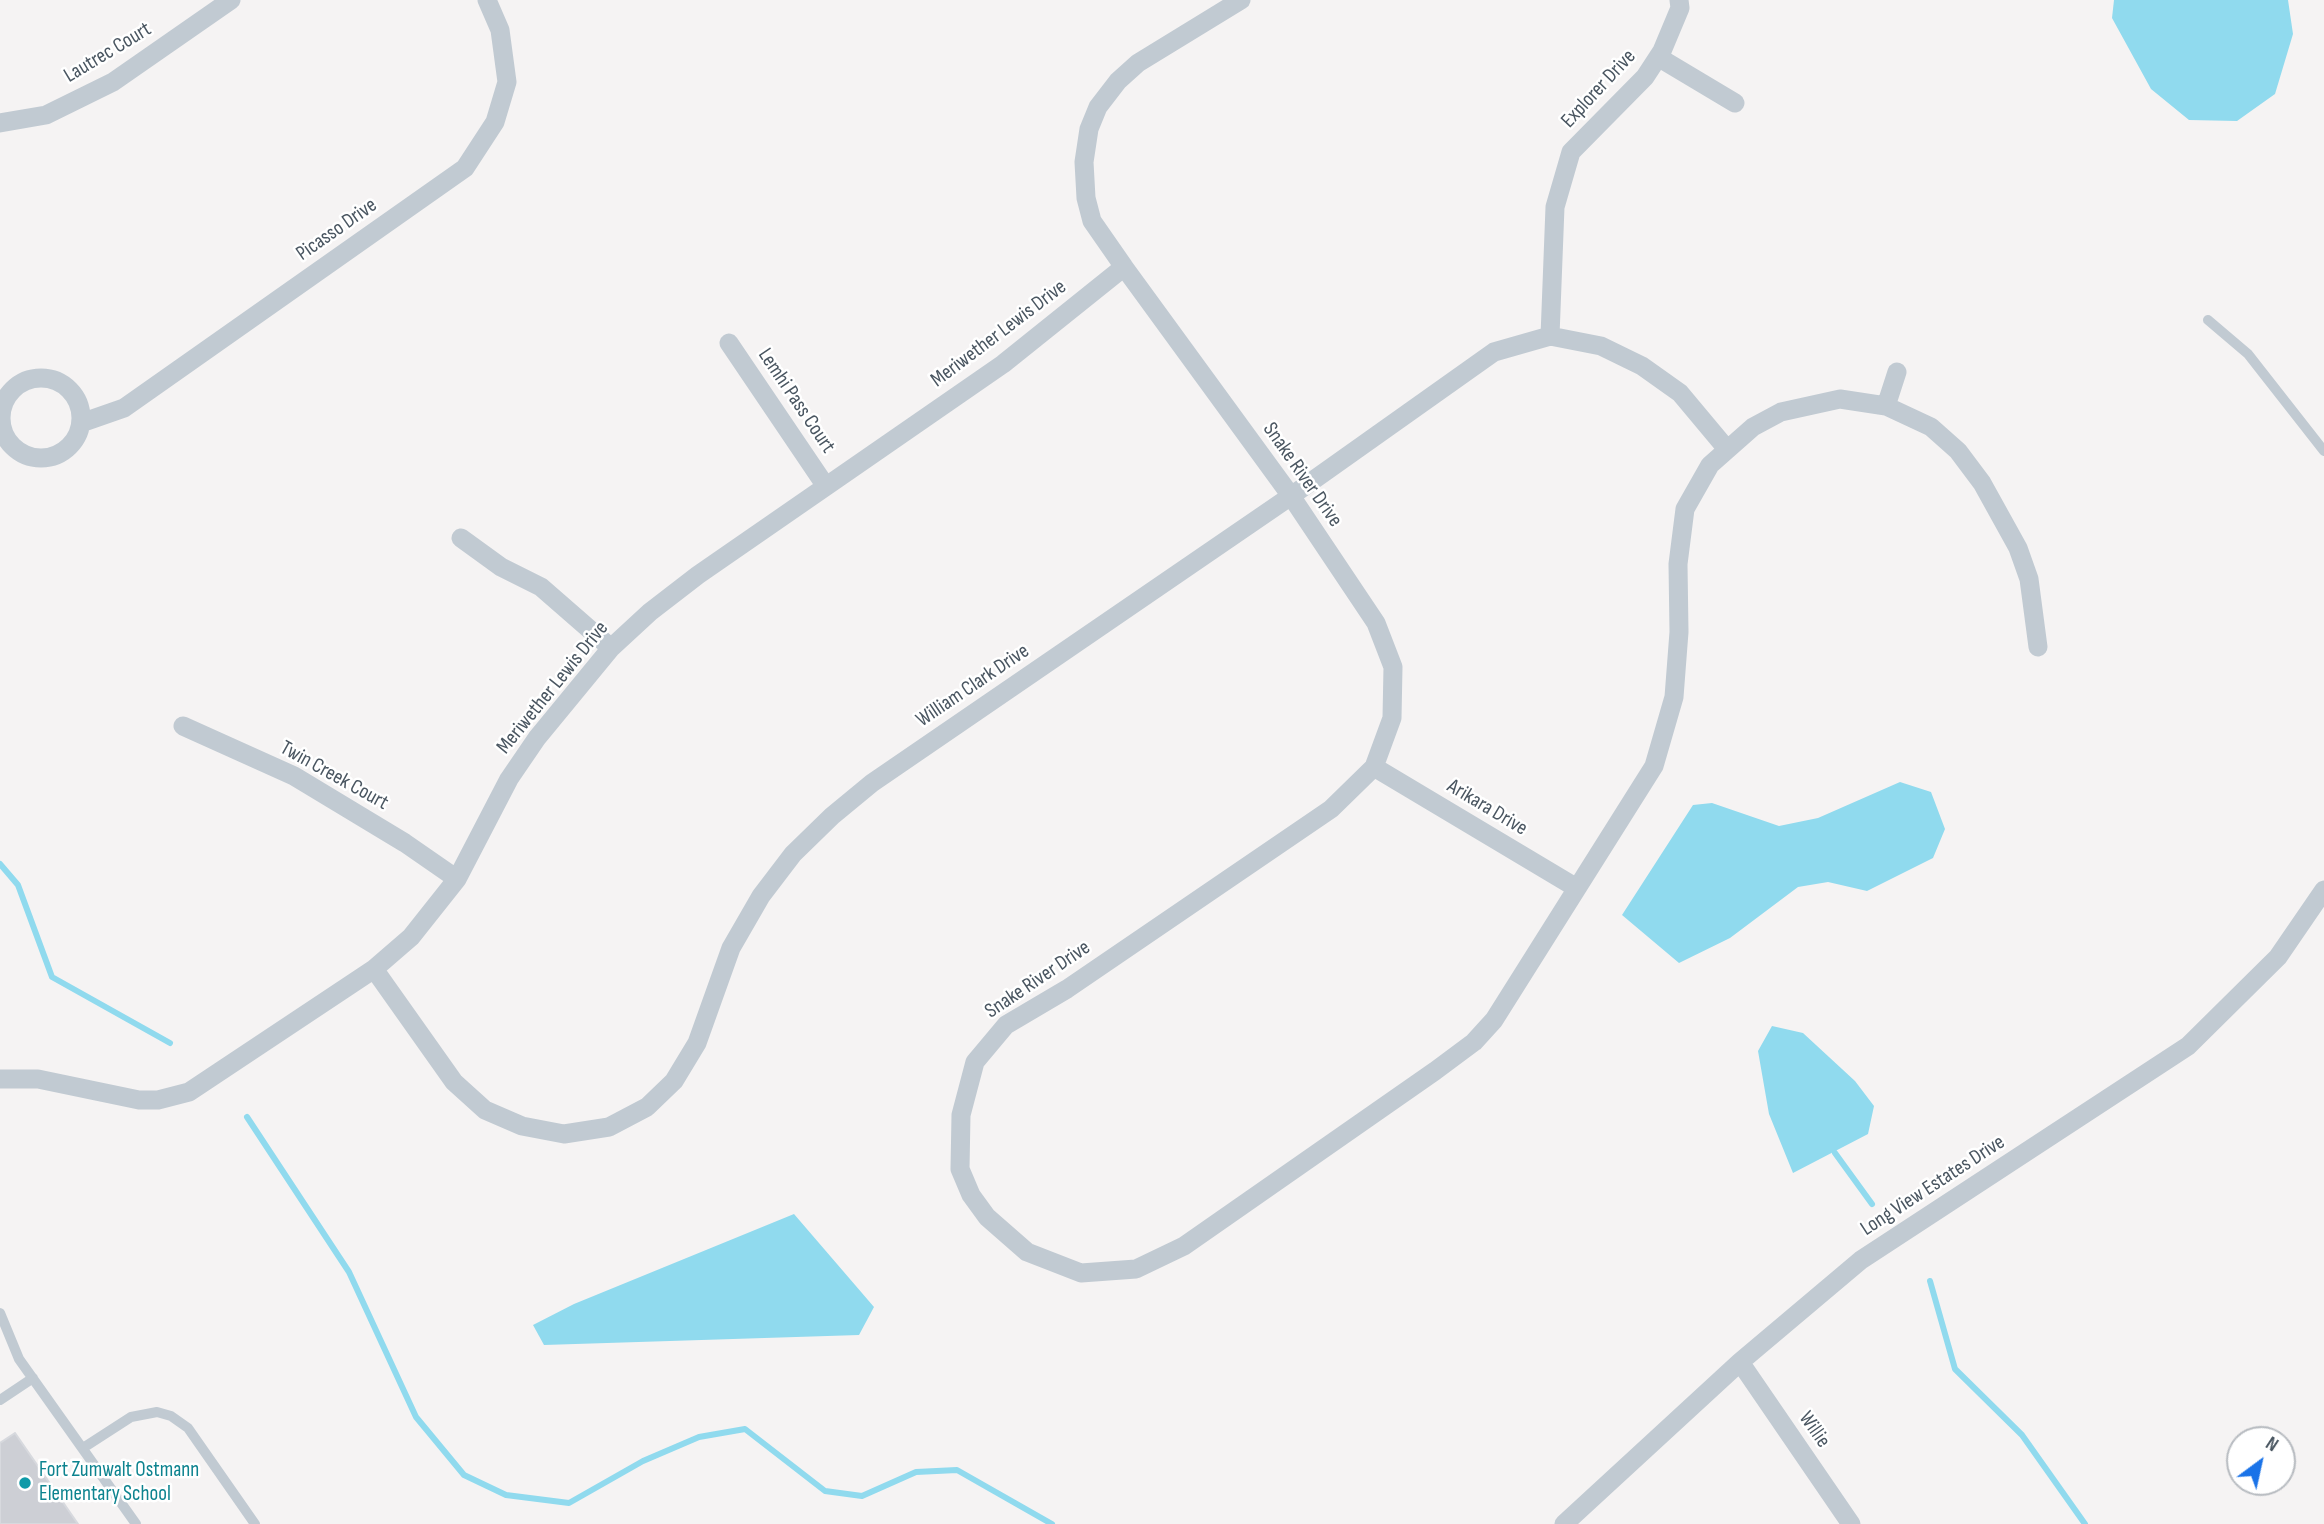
<!DOCTYPE html>
<html>
<head>
<meta charset="utf-8">
<style>
  body { margin:0 }
  #map { position:relative; width:2324px; height:1524px; overflow:hidden; background:#f5f3f3; font-family:"Sofia Sans Condensed",sans-serif }
  canvas { display:block }
  .north { position:absolute; left:2226px; top:1426px; width:70px; height:70px; box-sizing:border-box; background:#fff; border:2px solid #b7bbc0; border-radius:50%; rotate:33deg; font-size:19px; font-weight:700; line-height:28px; text-align:center; color:#4a5661 }
  .north::after { content:''; display:block; margin:auto; width:24px; height:32px; background:#1a73e8; clip-path:polygon(50% 0,100% 100%,50% 72%,0 100%) }
</style>
</head>
<body>
<div id="map">
<canvas width="2324" height="1524"></canvas>
<div class="north">N</div>
</div>
<script>
const g = document.querySelector('canvas').getContext('2d');
g.lineJoin = 'round';
function paint(path, color) {
  g.fillStyle = color;
  g.fill(path, 'evenodd');
}
function shape(rows) {
  const path = new Path2D();
  for (const r of rows) {
    if (r.length === 3) {
      path.moveTo(r[0] + r[2], r[1]);
      path.arc(r[0], r[1], r[2], 0, 2 * Math.PI);
      continue;
    }
    path.moveTo(r[0], r[1]);
    for (let i = 2; i < r.length; i += 2) path.lineTo(r[i], r[i + 1]);
  }
  return path;
}
function trace(path, color, width, dash) {
  g.strokeStyle = color;
  g.lineWidth = width;
  g.lineCap = dash ? 'butt' : 'round';
  g.setLineDash(dash || []);
  g.stroke(path);
}
function drawText(font, color, halo, rows, align = 'center') {
  g.font = font + ' "Sofia Sans Condensed",sans-serif';
  g.lineWidth = 5;
  g.setLineDash([]);
  g.textBaseline = 'middle';
  g.strokeStyle = halo;
  g.fillStyle = color;
  for (const [text, x, y, turn = 0] of rows) {
    g.save();
    g.translate(x, y);
    g.rotate((+turn || 0) * Math.PI / 180);
    g.textAlign = isNaN(turn) ? turn : align;
    if (halo) g.strokeText(text, 0, 0);
    g.fillText(text, 0, 0);
    g.restore();
  }
}
paint(shape([
  [2114,0,2288,0,2293,34,2275,94,2237,121,2189,120,2151,89,2112,18],
  [1900,782,1931,792,1945,829,1933,858,1867,891,1828,882,1798,887,1730,938,1679,963,1622,915,1693,805,1712,803,1779,826,1818,818],
  [1772,1026,1803,1033,1855,1081,1874,1106,1868,1134,1793,1173,1769,1114,1758,1051],
  [794,1214,874,1307,859,1335,544,1345,533,1325,574,1304]
]), '#90daee');
trace(shape([
  [0,864,18,885,52,977,170,1043],
  [247,1117,349,1272,416,1417,464,1475,506,1495,569,1503,643,1461,699,1437,745,1429,825,1491,862,1496,916,1472,957,1470,1052,1524],
  [1835,1153,1872,1204],
  [1930,1281,1955,1369,2022,1435,2085,1524]
]), '#90daee', 6);
const building = shape([
  [15,1433,78,1524,0,1524,0,1443,15,1433]
]);
paint(building, '#cdcfd5');
trace(building, '#d7d9de', 2);
trace(shape([
  [2208,320,2248,354,2324,451],
  [0,1313,19,1359,136,1524],
  [0,1400,33,1378],
  [83,1448,131,1417,157,1412,171,1416,188,1428,255,1524]
]), '#c1cad2', 10);
trace(shape([
  [1241,0,1138,63,1118,81,1098,107,1089,129,1084,162,1086,198,1092,221,1124,267,1291,496,1376,623,1393,667,1392,718,1374,767,1331,809,1067,989,1006,1025,975,1062,961,1115,960,1169,971,1195,987,1217,1027,1252,1081,1273,1136,1269,1184,1246,1435,1071,1474,1042,1494,1020,1654,766,1674,697,1679,632,1678,564,1685,509,1710,465,1753,427,1781,412,1840,399,1886,406,1931,427,1958,451,1982,483,2018,548,2029,579,2038,647],
  [1658,57,1735,103],
  [0,123,46,115,113,82,231,0],
  [1550,336,1555,207,1571,152,1645,77,1662,51,1680,8,1679,0],
  [729,343,825,485],
  [41,418,40],
  [1886,406,1897,372],
  [81,423,124,408,465,168,495,122,507,82,500,30,487,0],
  [461,538,501,567,541,587,611,648],
  [183,726,294,776,405,843,457,879],
  [1374,767,1575,887],
  [374,969,454,1082,485,1110,522,1126,564,1134,609,1127,647,1107,674,1081,697,1043,731,948,761,896,793,854,832,816,872,783,1291,496,1494,352,1550,336,1601,346,1642,366,1680,393,1726,448],
  [0,1079,38,1079,139,1100,158,1100,189,1092,374,969,411,937,457,879,509,779,537,738,611,648,650,612,698,575,1003,364,1124,267],
  [1740,1362,1851,1524],
  [1564,1524,1740,1362,1861,1260,2188,1046,2278,957,2324,890]
]), '#c1cad2', 19);
for (const [x, y, r, color] of [
  [25,1483,7,"#0f9aa8"]
]) {
  const dot = new Path2D();
  dot.arc(x, y, r, 0, 2 * Math.PI);
  g.fillStyle = color;
  g.fill(dot);
  trace(dot, '#fff', 2.5);
}
drawText('21px', '#4a5661', '#fff', [
  ["Lautrec Court",108,53,-31],
  ["Explorer Drive",1599,89,-47],
  ["Picasso Drive",337,230,-35],
  ["Meriwether Lewis Drive",999,334,-37],
  ["Lemhi Pass Court",796,401,56],
  ["Snake River Drive",1302,475,55],
  ["William Clark Drive",973,686,-34],
  ["Meriwether Lewis Drive",553,688,-51],
  ["Twin Creek Court",334,776,29],
  ["Arikara Drive",1487,808,31],
  ["Snake River Drive",1038,980,-34],
  ["Long View Estates Drive",1933,1186,-33],
  ["Willie",1814,1430,55]
]);
drawText('21px', '#0d838f', '#fff', [
  ["Fort Zumwalt Ostmann",39,1471],
  ["Elementary School",39,1495]
], 'left');
</script>
</body>
</html>
